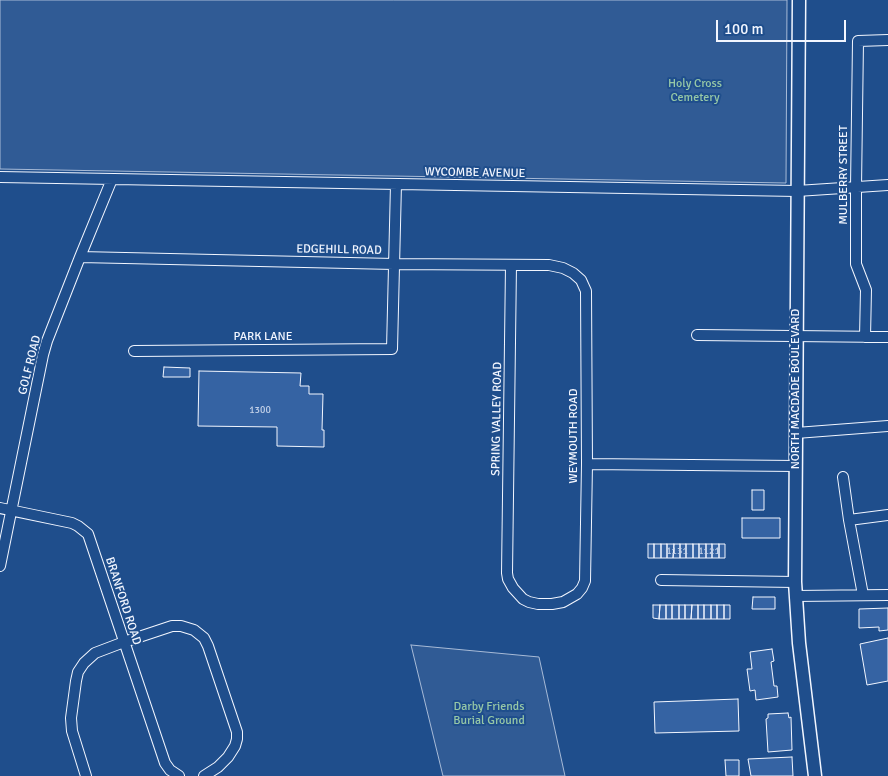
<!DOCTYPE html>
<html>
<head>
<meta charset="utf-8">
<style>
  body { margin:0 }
  #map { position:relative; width:888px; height:776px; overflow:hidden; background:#1f4e8c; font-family:Signika,sans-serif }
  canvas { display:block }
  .scale { position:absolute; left:716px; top:20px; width:130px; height:22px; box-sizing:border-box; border:2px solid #f2f6ff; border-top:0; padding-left:6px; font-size:15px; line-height:18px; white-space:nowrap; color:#f2f6ff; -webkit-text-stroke:4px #1f4e8c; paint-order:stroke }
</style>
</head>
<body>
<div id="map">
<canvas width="888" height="776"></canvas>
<div class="scale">100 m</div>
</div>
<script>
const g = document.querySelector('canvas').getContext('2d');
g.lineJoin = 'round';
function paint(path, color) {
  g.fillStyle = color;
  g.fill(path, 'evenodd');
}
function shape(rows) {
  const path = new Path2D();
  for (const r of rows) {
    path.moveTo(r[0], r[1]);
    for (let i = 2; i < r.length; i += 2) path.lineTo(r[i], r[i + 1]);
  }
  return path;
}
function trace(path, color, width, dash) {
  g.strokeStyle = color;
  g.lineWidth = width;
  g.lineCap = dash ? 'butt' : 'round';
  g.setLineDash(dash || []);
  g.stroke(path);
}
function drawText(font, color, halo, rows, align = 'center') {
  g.font = font + ' Signika,sans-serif';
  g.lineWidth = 4;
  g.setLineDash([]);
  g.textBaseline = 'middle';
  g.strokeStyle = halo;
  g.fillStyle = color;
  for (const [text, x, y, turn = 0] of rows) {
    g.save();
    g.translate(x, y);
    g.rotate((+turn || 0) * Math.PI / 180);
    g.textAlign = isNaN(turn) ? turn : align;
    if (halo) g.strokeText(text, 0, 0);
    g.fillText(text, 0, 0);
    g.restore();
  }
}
const built = shape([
  [0,0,787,0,786,183,0,169,0,0],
  [411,645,539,657,565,776,443,776,411,645]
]);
paint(built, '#305b95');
trace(built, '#a8bbd7', 1);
const building = shape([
  [164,367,190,368,190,377,163,377,164,367],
  [199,371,301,373,300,386,309,386,309,394,323,394,322,430,324,430,324,447,277,446,277,427,198,426,199,371],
  [752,490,764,490,764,510,752,510,752,490],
  [742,518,780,518,780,538,742,538,742,518],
  [648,544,654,544,654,558,648,558,648,544],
  [654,544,661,544,661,558,654,558,654,544],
  [661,544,667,544,667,558,661,558,661,544],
  [667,544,674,544,673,558,667,558,667,544],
  [674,544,680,544,680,558,673,558,674,544],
  [680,544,686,544,686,558,680,558,680,544],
  [686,544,693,544,693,558,686,558,686,544],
  [693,544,699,544,699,558,693,558,693,544],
  [699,544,706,544,706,558,699,558,699,544],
  [706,544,712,544,712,558,706,558,706,544],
  [712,544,719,544,719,558,712,558,712,544],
  [719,544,725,544,725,558,719,558,719,544],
  [753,597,775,597,775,609,752,609,753,597],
  [653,605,660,605,659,619,653,618,653,605],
  [660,605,666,605,666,619,659,619,660,605],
  [666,605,672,605,672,619,666,619,666,605],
  [672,605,679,605,679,619,672,619,672,605],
  [679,605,685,605,685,619,679,619,679,605],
  [685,605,692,605,691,619,685,619,685,605],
  [692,605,698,605,698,619,691,619,692,605],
  [698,605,704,605,704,619,698,619,698,605],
  [704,605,711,605,711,619,704,619,704,605],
  [711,605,717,605,717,619,711,619,711,605],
  [717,605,724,605,724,619,717,619,717,605],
  [724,605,730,605,730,619,724,619,724,605],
  [888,608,888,630,879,631,879,627,859,628,859,609,888,608],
  [888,638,888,681,867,685,860,644,888,638],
  [772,649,774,661,771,662,774,686,777,686,778,697,756,700,755,690,750,691,747,669,752,669,750,652,772,649],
  [738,699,739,731,655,733,654,702,738,699],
  [788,713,789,718,791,717,792,750,768,752,766,719,768,718,768,714,788,713],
  [792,757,793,776,751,776,748,759,792,757],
  [725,760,739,760,739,776,726,776,725,760]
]);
paint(building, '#3563a3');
trace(building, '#f2f6ff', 1);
const minor = shape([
  [0,177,797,191,888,185],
  [80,257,394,264,549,265,563,268,573,273,581,280,586,291,587,464,585,581,582,588,577,594,563,602,552,604,538,604,529,602,523,599,513,588,508,579,507,573,511,265],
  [697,335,888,337],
  [865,337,866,290,856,264,856,187,858,41,888,40],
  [134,351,392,349,396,184],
  [796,433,888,426],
  [587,464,795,466],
  [843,477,849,520,863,595],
  [0,508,72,523,78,526,88,534,165,763,170,770,179,776],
  [849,520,888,515],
  [0,566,43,355,47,341,80,257,112,179],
  [661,580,795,582],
  [795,596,888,595],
  [86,776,72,731,71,718,76,681,78,672,84,663,95,653,124,642,172,626,181,626,194,630,204,638,208,646,237,732,237,739,235,746,228,757,218,767,204,776]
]);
const major = shape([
  [799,0,795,582,799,643,815,776]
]);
trace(minor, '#f2f6ff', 12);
trace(major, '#f2f6ff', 15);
trace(minor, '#1f4e8c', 10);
trace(major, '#1f4e8c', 12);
drawText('10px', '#c3d1e8', null, [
  ["1300",260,410],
  ["1131",677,551],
  ["1121",709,551]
]);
drawText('12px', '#97c8a6', '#1f4e8c', [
  ["Holy Cross",695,84],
  ["Cemetery",695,98],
  ["Darby Friends",489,707],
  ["Burial Ground",489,721]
]);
drawText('12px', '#f2f6ff', '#1f4e8c', [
  ["WYCOMBE AVENUE",475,173,1],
  ["MULBERRY STREET",844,175,-90],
  ["EDGEHILL ROAD",339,250,1],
  ["PARK LANE",263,337],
  ["GOLF ROAD",30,365,-76],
  ["NORTH MACDADE BOULEVARD",796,389,-90],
  ["SPRING VALLEY ROAD",497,419,-89],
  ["WEYMOUTH ROAD",574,436,-90],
  ["BRANFORD ROAD",123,601,72]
]);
</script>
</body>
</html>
